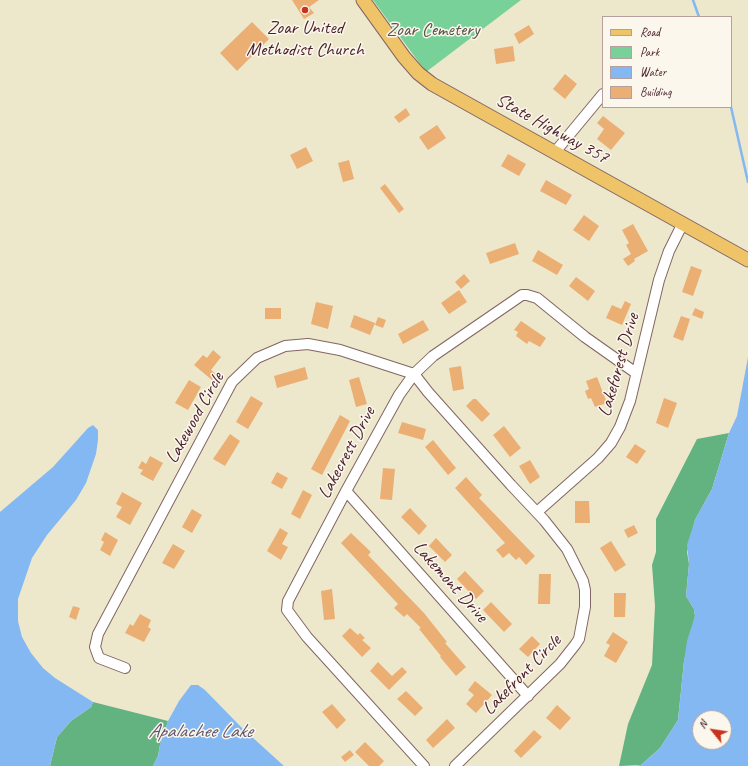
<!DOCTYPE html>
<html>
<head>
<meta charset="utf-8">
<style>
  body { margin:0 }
  #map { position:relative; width:748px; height:766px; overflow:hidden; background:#ede8cc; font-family:Caveat,sans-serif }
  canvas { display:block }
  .legend { position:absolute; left:602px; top:16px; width:130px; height:92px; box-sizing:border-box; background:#fbf7ec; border:1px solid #b4a19f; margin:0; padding:5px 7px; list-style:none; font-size:12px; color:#4a1f2b }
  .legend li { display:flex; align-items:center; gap:8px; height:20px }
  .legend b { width:20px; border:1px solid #b4a19f }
  .north { position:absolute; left:692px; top:710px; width:40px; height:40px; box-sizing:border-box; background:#fbf7ec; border:1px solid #b4a19f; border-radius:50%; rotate:300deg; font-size:11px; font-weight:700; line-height:16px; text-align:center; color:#4a1f2b }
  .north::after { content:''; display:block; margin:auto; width:14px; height:18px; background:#c8321e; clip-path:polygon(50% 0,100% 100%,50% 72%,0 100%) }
</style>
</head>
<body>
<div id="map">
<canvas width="748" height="766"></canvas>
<ul class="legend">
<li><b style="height:5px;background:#efc469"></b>Road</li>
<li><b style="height:11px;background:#78d198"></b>Park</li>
<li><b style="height:11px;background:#83b8f2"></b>Water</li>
<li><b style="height:11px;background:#ebae73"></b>Building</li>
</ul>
<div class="north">N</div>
</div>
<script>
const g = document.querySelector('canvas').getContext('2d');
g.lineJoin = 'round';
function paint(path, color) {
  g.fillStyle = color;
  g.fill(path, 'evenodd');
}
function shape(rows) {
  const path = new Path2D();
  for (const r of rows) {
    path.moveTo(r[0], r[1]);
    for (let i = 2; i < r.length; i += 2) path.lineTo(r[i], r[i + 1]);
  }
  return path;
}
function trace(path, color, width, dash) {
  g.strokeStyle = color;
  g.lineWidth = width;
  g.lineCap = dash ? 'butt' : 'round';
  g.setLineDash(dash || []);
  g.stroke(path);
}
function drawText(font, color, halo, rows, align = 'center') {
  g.font = font + ' Caveat,sans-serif';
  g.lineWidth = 3;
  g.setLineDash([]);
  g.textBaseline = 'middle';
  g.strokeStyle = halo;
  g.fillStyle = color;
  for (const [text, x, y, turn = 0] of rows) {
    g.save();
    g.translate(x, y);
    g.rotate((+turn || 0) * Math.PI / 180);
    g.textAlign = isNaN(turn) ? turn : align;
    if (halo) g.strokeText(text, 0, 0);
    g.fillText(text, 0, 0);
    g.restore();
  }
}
paint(shape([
  [373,0,521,0,426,72]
]), '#78d198');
paint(shape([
  [729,433,712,489,695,520,687,552,689,564,686,596,694,609,695,616,684,661,678,720,660,748,641,765,619,766,628,724,652,665,655,606,652,565,656,552,656,519,697,439],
  [93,702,168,721,160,745,158,756,153,766,50,766,57,737,71,721,91,707]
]), '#62b380');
paint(shape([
  [748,357,748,766,635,766,641,765,660,748,678,720,684,661,687,641,695,616,694,609,686,596,689,564,687,545,695,520,712,489,729,433,737,416],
  [700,718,724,718,724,742,700,742],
  [93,425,98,430,98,440,96,454,86,483,76,500,47,535,32,558,18,599,18,621,22,637,31,653,43,668,55,678,93,702,91,707,71,721,57,737,50,766,0,766,0,512,53,467,88,428],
  [191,685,198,685,205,690,241,727,284,766,153,766,158,756,160,745,168,721,179,701]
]), '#83b8f2');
trace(shape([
  [693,0,699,17],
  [731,107,748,182]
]), '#83b8f2', 2.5);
paint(shape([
  [292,0,319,0,309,7,314,13,304,19],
  [252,22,269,39,237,71,220,53],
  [529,25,534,34,519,44,514,34],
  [513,46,515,61,496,64,494,49],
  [565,74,577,84,565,99,553,89],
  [406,108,410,115,399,123,394,117],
  [603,116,625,133,611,150,597,139,604,129,597,123],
  [437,125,446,138,428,150,419,137],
  [306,147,313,161,297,169,290,155],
  [508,154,526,164,519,176,501,166],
  [349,160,354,179,343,182,338,163],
  [546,180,572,195,566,205,540,191],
  [385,184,404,209,399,213,380,188],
  [584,215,599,226,589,241,573,230],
  [633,224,648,251,634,259,635,261,628,266,623,259,631,254,626,245,629,243,622,230],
  [515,243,519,254,490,264,486,253],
  [538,250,563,265,557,275,532,261],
  [691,266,702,270,693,296,682,292],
  [464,274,470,281,461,289,455,282],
  [576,277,595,291,588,301,569,286],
  [459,290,467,302,449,314,441,303],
  [625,301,631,304,622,325,606,318,612,305,621,309],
  [316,302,333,306,328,329,311,324],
  [265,308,281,308,281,319,265,319],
  [695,308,704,312,702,319,692,315],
  [354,315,375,323,370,335,350,327],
  [681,316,690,319,683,341,673,337],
  [378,317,386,320,383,328,375,325],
  [423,320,429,330,403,344,398,334],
  [521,321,546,338,540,347,529,341,527,344,516,336,518,332,514,330],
  [213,350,221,357,211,370,217,375,212,380,194,365,203,355,207,358],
  [461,366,464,389,453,391,449,368],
  [305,367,308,379,277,388,274,376],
  [359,377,367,404,356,407,349,380],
  [597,377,607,403,595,407,591,398,588,399,585,391,589,389,586,381],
  [189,380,201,387,188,410,175,403],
  [251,396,263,403,248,429,236,422],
  [664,398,677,403,668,428,656,423],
  [473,399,476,399,490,414,482,422,466,406],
  [340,415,350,421,322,475,311,469],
  [402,422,426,429,423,440,398,433],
  [504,426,521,448,510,457,493,435],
  [230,434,240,441,225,466,213,459],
  [433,440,456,468,448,475,425,447],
  [635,444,646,451,637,464,626,457],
  [150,456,163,463,153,481,140,474,143,470,138,468,142,461,146,464],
  [530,460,540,477,530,484,519,466],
  [383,468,395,469,392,500,380,499],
  [277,472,288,478,282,489,271,483],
  [466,477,482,495,479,498,535,556,526,565,519,557,516,560,509,553,503,558,496,550,505,543,455,488],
  [303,490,312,495,300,519,291,514],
  [122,492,142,503,130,525,116,517,122,507,116,504],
  [575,501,589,501,590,523,575,523],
  [410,508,427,526,419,535,401,517],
  [192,509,202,515,192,533,182,527],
  [634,525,638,533,628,538,624,530],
  [280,528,288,533,282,544,288,547,281,560,267,551],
  [105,532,118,540,110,556,100,550,104,542,101,540],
  [351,533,371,552,368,555,424,613,447,642,445,643,466,667,456,676,440,657,441,656,419,629,421,628,407,614,404,617,394,608,398,604,341,543],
  [436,538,452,555,445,562,429,546],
  [611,541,626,565,615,572,600,548],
  [173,544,185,551,174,569,162,563],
  [465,571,484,591,476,599,457,579],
  [539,574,551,574,550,604,538,604],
  [332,589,335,619,324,620,321,591],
  [614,593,626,593,625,617,614,617],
  [491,602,512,624,504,632,483,610],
  [73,606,80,608,76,620,69,617],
  [140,614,151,620,148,627,151,629,144,642,125,633,130,624,133,626],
  [350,628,358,635,360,633,365,638,362,640,371,648,362,657,342,636],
  [613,632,628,642,616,663,604,656,610,645,606,643],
  [532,636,540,644,528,657,519,649],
  [378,662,392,676,402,667,407,672,389,690,370,671],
  [475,681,492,695,476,713,466,704,474,695,468,690],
  [406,691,423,708,415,716,397,699],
  [332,704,346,720,337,729,322,712],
  [557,705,571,718,560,730,546,718],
  [447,719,455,728,433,748,426,740],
  [534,730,542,737,521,758,514,751],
  [365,742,384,761,379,766,369,766,355,752],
  [350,750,354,755,345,762,341,757]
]), '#ebae73');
const minor = shape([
  [555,152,603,94],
  [346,491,528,696],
  [537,512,598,458,611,443,620,427,630,401,659,280,669,251,683,223],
  [125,668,99,658,95,647,98,634,232,382,257,358,285,346,308,344,340,350,414,374,428,392,511,485,544,520,567,549,583,581,585,590,585,607,579,639,575,645,560,664,455,766],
  [424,766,307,637,287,610,288,601,346,491,399,395,414,374,433,356,522,295,527,295,537,298,585,337,636,373]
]);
const major = shape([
  [363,0,404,57,418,73,432,84,748,260]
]);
trace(minor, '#836563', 12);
trace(major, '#836563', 15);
trace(minor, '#fff', 10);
trace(major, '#efc469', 13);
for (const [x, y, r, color] of [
  [305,10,4,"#c8321e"]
]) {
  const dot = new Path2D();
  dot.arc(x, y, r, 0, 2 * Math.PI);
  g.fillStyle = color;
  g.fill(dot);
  trace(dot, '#fbf7ec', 1.5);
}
drawText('19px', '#4a1f2b', '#fbf7ec', [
  ["Zoar United",305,28],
  ["Methodist Church",305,50]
]);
drawText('19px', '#58544c', '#fbf7ec', [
  ["Zoar Cemetery",433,30]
]);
drawText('19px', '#4a1f2b', '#fbf7ec', [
  ["State Highway 357",552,129,29],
  ["Lakeforest Drive",619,365,-74],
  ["Lakewood Circle",195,418,-61],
  ["Lakecrest Drive",347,453,-62],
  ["Lakemont Drive",450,582,48],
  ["Lakefront Circle",522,675,-46]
]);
drawText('italic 20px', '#5e5571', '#fbf7ec', [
  ["Apalachee Lake",200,732]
]);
</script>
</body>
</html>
